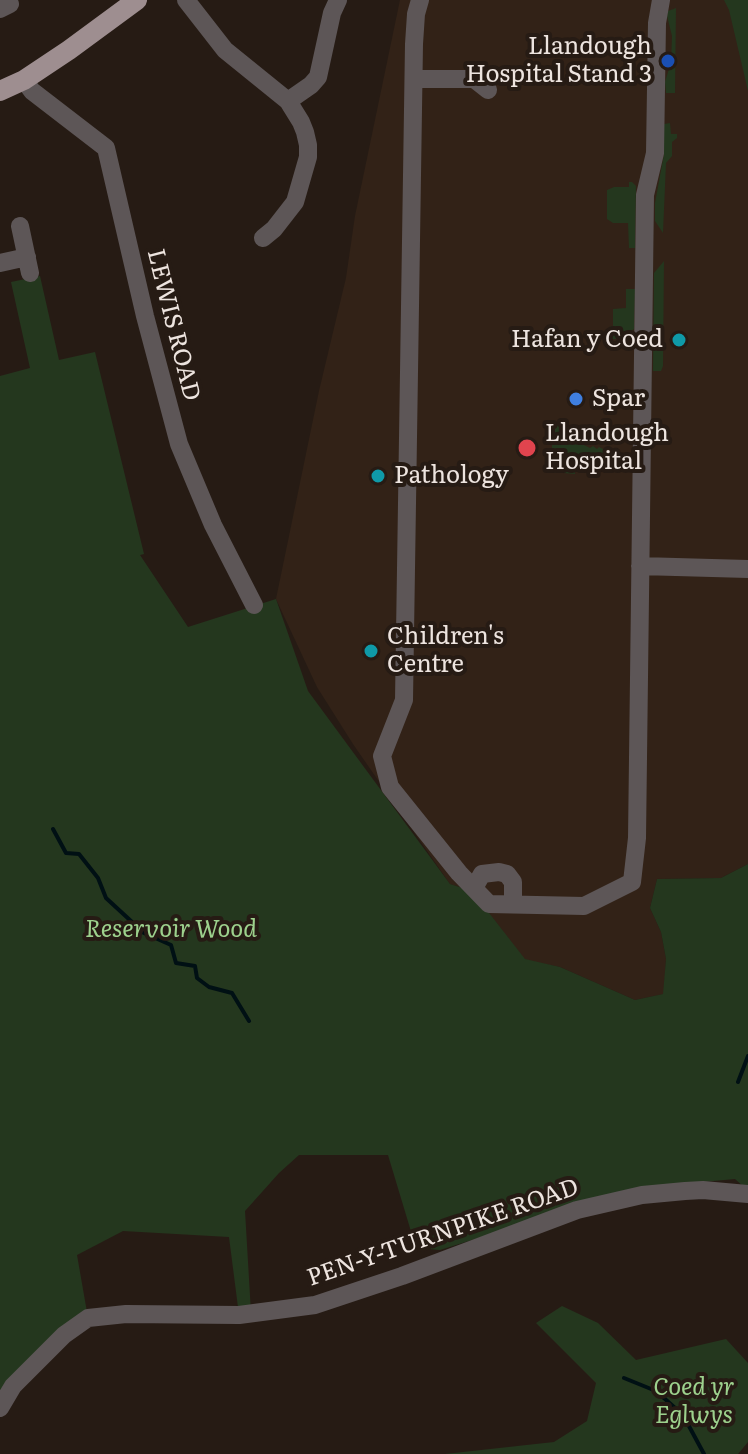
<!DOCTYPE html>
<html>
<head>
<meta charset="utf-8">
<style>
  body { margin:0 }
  canvas { display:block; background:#261b14 }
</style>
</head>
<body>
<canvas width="748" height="1454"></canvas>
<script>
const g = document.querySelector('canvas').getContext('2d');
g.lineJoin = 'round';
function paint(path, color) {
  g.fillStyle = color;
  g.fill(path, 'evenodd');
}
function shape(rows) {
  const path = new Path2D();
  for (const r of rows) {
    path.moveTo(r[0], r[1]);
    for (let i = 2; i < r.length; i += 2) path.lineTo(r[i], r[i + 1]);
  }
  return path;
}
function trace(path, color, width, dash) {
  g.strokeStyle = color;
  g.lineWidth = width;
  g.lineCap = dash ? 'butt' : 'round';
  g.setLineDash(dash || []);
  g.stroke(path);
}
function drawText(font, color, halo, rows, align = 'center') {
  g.font = font + ' Literata,serif';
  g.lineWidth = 8;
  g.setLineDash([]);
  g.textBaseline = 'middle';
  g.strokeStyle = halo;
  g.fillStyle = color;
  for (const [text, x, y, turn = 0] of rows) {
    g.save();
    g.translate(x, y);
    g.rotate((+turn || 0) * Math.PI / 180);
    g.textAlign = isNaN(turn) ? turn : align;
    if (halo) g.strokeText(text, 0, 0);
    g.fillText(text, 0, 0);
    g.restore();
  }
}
paint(shape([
  [400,0,748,0,748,864,721,878,657,879,650,908,661,932,666,959,664,994,635,1000,560,967,525,960,472,891,450,884,353,744,317,687,276,599,319,391,346,278,355,216]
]), '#322217');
paint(shape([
  [724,0,748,0,748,91,729,10],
  [676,8,675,93,666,93,665,82,671,62,672,36,667,16,668,11],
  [670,123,671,134,677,134,677,138,672,142,672,156,666,163,663,233,655,221,655,203,664,154,664,124],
  [629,182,632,182,636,186,635,248,629,248,628,223,613,223,607,219,607,190,614,187,629,187],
  [664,261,663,366,661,371,653,371,654,273],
  [40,276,59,360,95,352,144,554,140,555,188,627,276,599,308,691,450,884,472,891,525,959,560,967,635,1000,663,994,666,959,661,932,650,908,657,879,721,878,748,864,748,1186,743,1186,735,1179,637,1188,440,1250,416,1248,388,1155,299,1155,279,1173,245,1211,251,1313,239,1315,229,1237,123,1231,77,1255,88,1318,0,1410,0,376,30,368,11,282],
  [626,289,635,289,634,329,622,339,609,339,609,327,613,326,613,309,626,308],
  [552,421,567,429,566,433,572,436,572,439,590,448,593,446,597,449,599,447,605,450,605,455,575,455,575,474,552,472],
  [562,1306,598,1323,636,1360,726,1339,748,1363,748,1442,738,1454,445,1454,554,1442,587,1421,596,1383,536,1323]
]), '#24371e');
trace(shape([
  [53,829,66,853,79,854,98,878,106,898,144,933,171,945,176,963,195,966,197,978,209,987,232,993,249,1021],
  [738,1082,748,1056],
  [624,1378,656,1391,683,1415,704,1454]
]), '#001014', 4);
trace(shape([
  [186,0,225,50,288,101,301,122,305,132,308,145,308,157,295,202,274,229,263,238],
  [420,0,416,14,414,44,404,700,382,756,390,787,459,873,489,904,584,906,632,882,637,838,645,195,655,153,657,23,661,0],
  [0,9,10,4,7,0],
  [414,79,474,79,488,90],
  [24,80,32,91,106,148,145,316,179,444,213,525,254,605],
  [288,101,311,85,318,77,332,13,338,0],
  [20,226,30,273],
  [0,263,27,257],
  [640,566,748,569],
  [474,888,482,874,499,872,507,874,513,882,513,904],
  [0,1408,13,1386,64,1335,88,1318,126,1314,239,1315,315,1305,402,1276,577,1210,642,1195,685,1191,703,1190,748,1194]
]), '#5d5657', 18);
trace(shape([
  [0,91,24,80,69,50,137,0]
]), '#9e8e90', 20);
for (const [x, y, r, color] of [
  [668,61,8,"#1a4fb4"],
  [679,340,8,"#0f9aa8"],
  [576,399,8,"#3f7fe0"],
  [527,448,10,"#e0444e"],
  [378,476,8,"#0f9aa8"],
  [371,651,8,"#0f9aa8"]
]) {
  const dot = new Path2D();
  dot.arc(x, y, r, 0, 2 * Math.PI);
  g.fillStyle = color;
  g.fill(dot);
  trace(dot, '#261b14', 3);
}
drawText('24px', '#ede4df', '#261b14', [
  ["Llandough",652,47,"right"],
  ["Hospital Stand 3",652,75,"right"],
  ["Hafan y Coed",663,340,"right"],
  ["Spar",592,399],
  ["Llandough",545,434],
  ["Hospital",545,462],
  ["Pathology",394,476],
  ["Children's",387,637],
  ["Centre",387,665]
], 'left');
drawText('24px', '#ede4df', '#261b14', [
  ["LEWIS ROAD",173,325,76],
  ["PEN-Y-TURNPIKE ROAD",443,1233,-19]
]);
drawText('italic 24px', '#9dd18d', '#261b14', [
  ["Reservoir Wood",171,930],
  ["Coed yr",694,1388],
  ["Eglwys",694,1416]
]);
</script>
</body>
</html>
